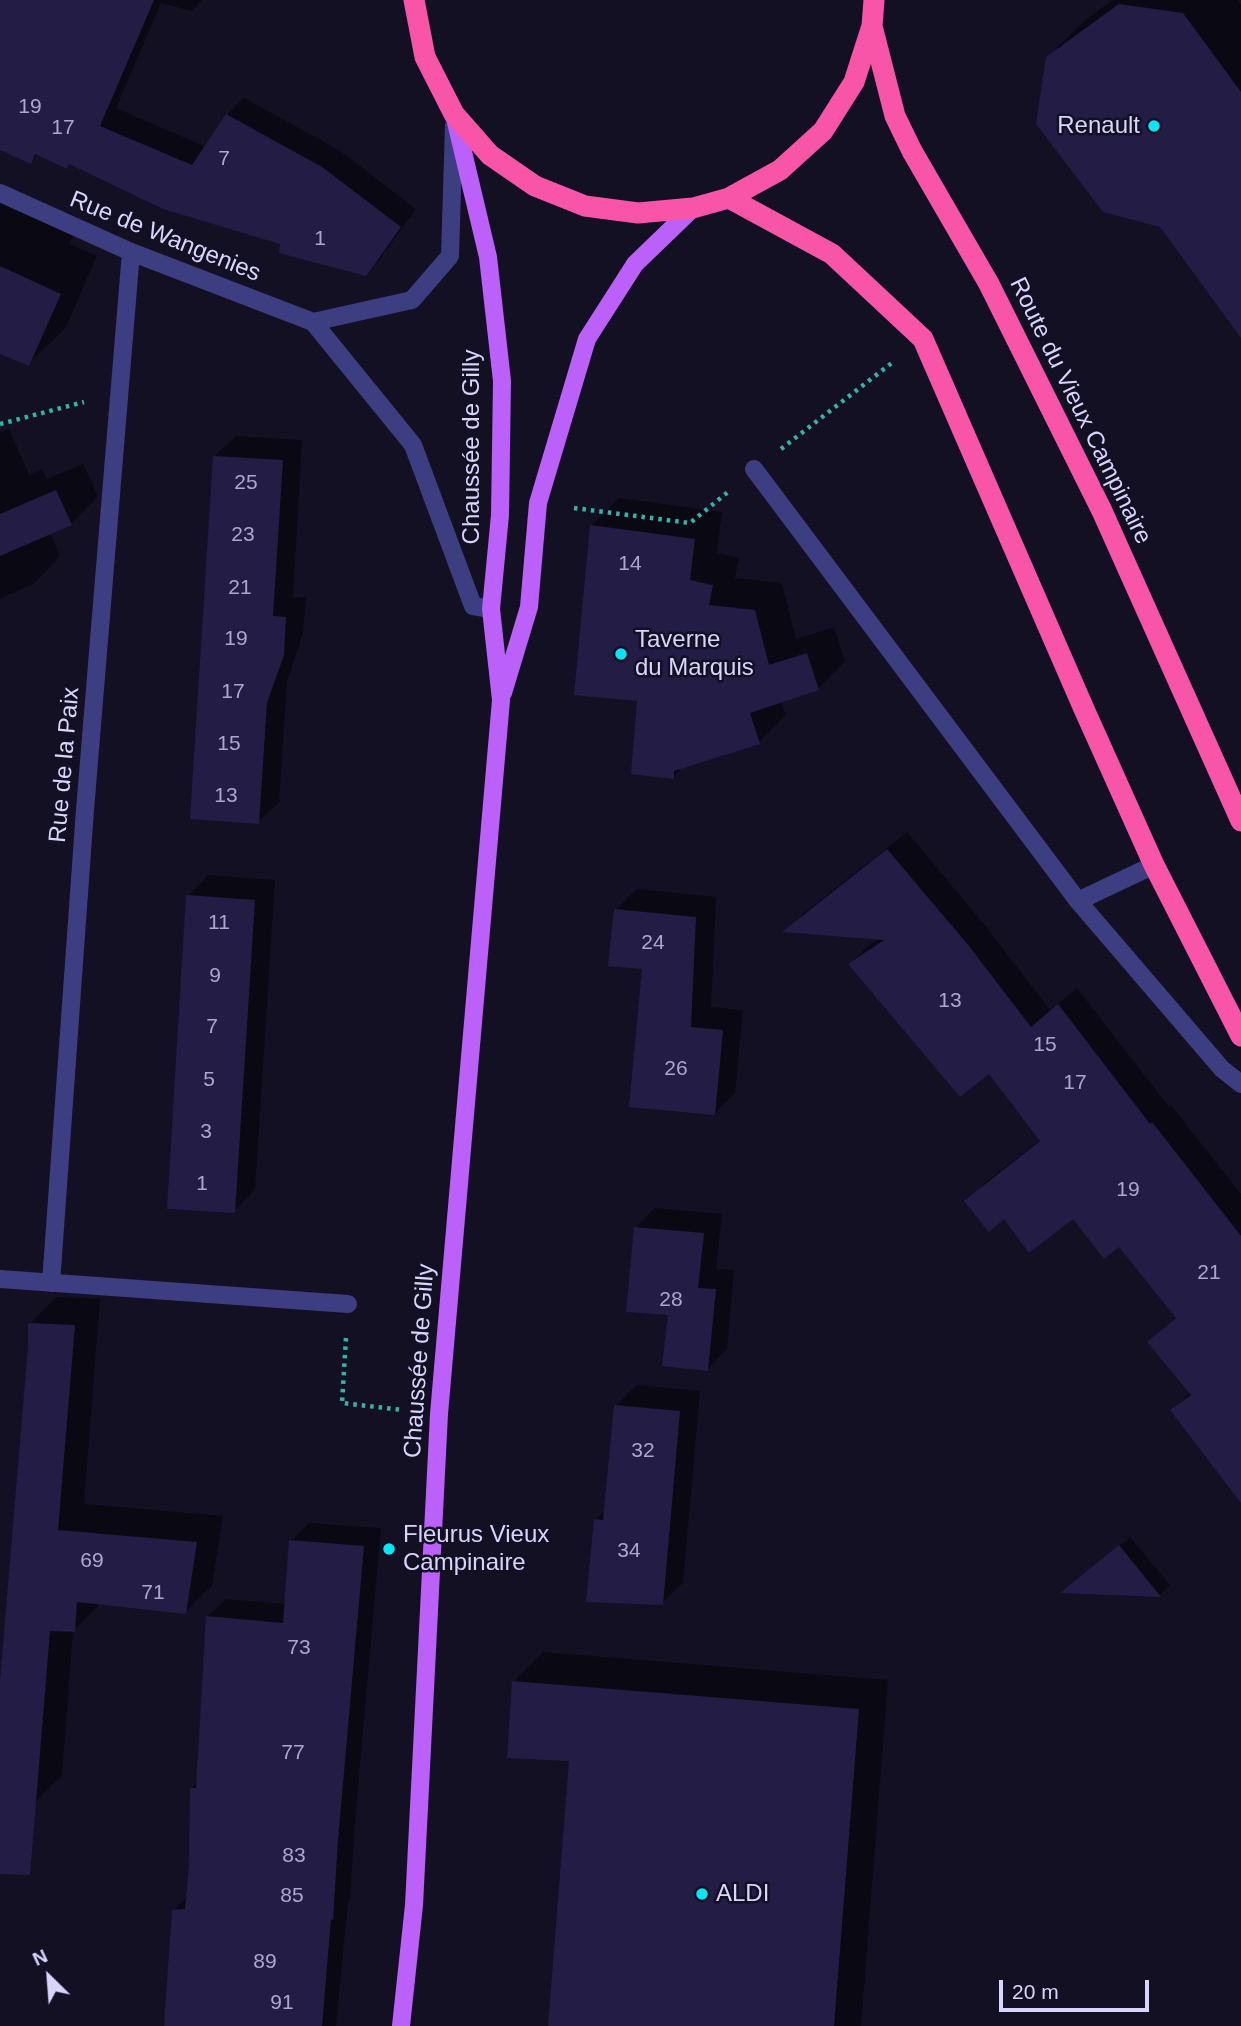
<!DOCTYPE html>
<html>
<head>
<meta charset="utf-8">
<style>
  body { margin:0 }
  #map { position:relative; width:1241px; height:2026px; overflow:hidden; background:#131024; font-family:Helvetica,sans-serif }
  canvas { display:block }
  .north { position:absolute; left:14px; top:1942px; width:70px; height:70px; -webkit-text-stroke:5px #131024; paint-order:stroke; rotate:335deg; font-size:19px; font-weight:700; line-height:28px; text-align:center; color:#d8d5fd }
  .north::after { content:''; display:block; margin:auto; width:24px; height:32px; background:#d8d5fd; clip-path:polygon(50% 0,100% 100%,50% 72%,0 100%) }
  .scale { position:absolute; left:999px; top:1980px; width:150px; height:32px; box-sizing:border-box; border:4px solid #d8d5fd; border-top:0; padding-left:9px; font-size:21px; line-height:24px; white-space:nowrap; color:#d8d5fd; -webkit-text-stroke:5px #131024; paint-order:stroke }
</style>
</head>
<body>
<div id="map">
<canvas width="1241" height="2026"></canvas>
<div class="north">N</div>
<div class="scale">20 m</div>
</div>
<script>
const g = document.querySelector('canvas').getContext('2d');
g.lineJoin = 'round';
function paint(path, color) {
  g.fillStyle = color;
  g.fill(path, 'evenodd');
}
function shape(rows) {
  const path = new Path2D();
  for (const r of rows) {
    path.moveTo(r[0], r[1]);
    for (let i = 2; i < r.length; i += 2) path.lineTo(r[i], r[i + 1]);
  }
  return path;
}
function trace(path, color, width, dash) {
  g.strokeStyle = color;
  g.lineWidth = width;
  g.lineCap = dash ? 'butt' : 'round';
  g.setLineDash(dash || []);
  g.stroke(path);
}
function drawText(font, color, halo, rows, align = 'center') {
  g.font = font + ' Helvetica,sans-serif';
  g.lineWidth = 5;
  g.setLineDash([]);
  g.textBaseline = 'middle';
  g.strokeStyle = halo;
  g.fillStyle = color;
  for (const [text, x, y, turn = 0] of rows) {
    g.save();
    g.translate(x, y);
    g.rotate((+turn || 0) * Math.PI / 180);
    g.textAlign = isNaN(turn) ? turn : align;
    if (halo) g.strokeText(text, 0, 0);
    g.fillText(text, 0, 0);
    g.restore();
  }
}
paint(shape([
  [0,0,202,0,191,11,161,3,116,108,206,147,227,115,244,98,339,150,416,209,382,256,365,274,71,163,67,167,39,153,30,162,0,148],
  [1113,0,1238,0,1241,5,1241,332,1047,58,1085,20],
  [0,199,75,232,70,244,97,256,66,327,28,364,0,353],
  [9,429,29,475,42,469,47,479,83,464,98,496,71,524,50,533,60,556,33,584,0,599,0,432],
  [236,436,302,440,293,597,306,597,303,633,287,681,279,802,258,822,215,456],
  [619,498,722,512,717,553,739,558,735,578,782,583,796,639,834,627,845,661,818,689,781,701,786,715,759,742,684,766,673,777,639,700,591,526],
  [907,832,987,928,1050,1010,1077,988,1169,1107,1171,1105,1241,1194,1241,1482,1172,1410,1191,1392,1149,1342,1177,1316,1120,1245,1074,1217,1004,1216,967,1202,985,1183,1041,1139,989,1072,850,964,868,946,880,938,786,930,803,914],
  [208,875,275,880,255,1190,234,1211,188,896],
  [637,889,716,897,711,1007,743,1010,735,1093,714,1114,616,910],
  [655,1208,722,1214,716,1269,734,1270,727,1349,708,1369,669,1313,636,1228],
  [56,1297,100,1299,84,1504,223,1516,212,1586,185,1612,101,1603,73,1631,62,1776,35,1802,0,1800,0,1701,30,1347,30,1324],
  [637,1385,700,1391,683,1583,662,1603,595,1520,606,1509,616,1406],
  [309,1523,381,1528,355,1821,350,1900,348,1902,336,2026,166,2026,174,1910,188,1896,192,1788,198,1782,208,1616,226,1599,286,1604,291,1541],
  [1130,1537,1170,1585,1160,1595,1064,1592],
  [543,1652,888,1680,861,2026,550,2026,571,1760,513,1682]
]), '#0007');
paint(shape([
  [0,0,154,0,100,126,192,165,226,114,322,167,401,227,366,276,279,253,280,244,163,209,69,164,67,169,35,154,31,164,0,150],
  [1119,4,1183,13,1241,92,1241,338,1160,227,1103,212,1036,124,1046,57],
  [0,266,61,294,29,366,0,354],
  [213,456,283,460,273,616,286,617,284,655,267,703,259,824,190,819],
  [56,490,72,525,0,556,0,514],
  [590,525,695,539,690,580,713,585,709,605,755,610,769,665,807,653,819,690,750,713,760,744,674,771,674,779,631,774,637,701,574,695],
  [887,849,969,946,1031,1027,1058,1004,1150,1124,1152,1122,1241,1236,1241,1503,1170,1410,1191,1395,1147,1342,1176,1318,1119,1247,1104,1259,1073,1219,1029,1253,1004,1219,989,1232,964,1201,1040,1141,989,1074,960,1097,848,964,884,940,782,932],
  [186,895,255,900,235,1213,167,1209],
  [614,909,696,917,691,1027,723,1030,715,1115,629,1107,642,969,608,966],
  [634,1227,704,1233,698,1288,716,1289,708,1371,662,1366,668,1315,626,1312],
  [28,1323,75,1325,58,1530,197,1542,186,1614,77,1602,75,1632,50,1631,30,1875,0,1874,0,1680,28,1347],
  [614,1405,680,1411,663,1605,586,1602,594,1519,603,1520],
  [289,1540,364,1546,338,1840,333,1920,331,1919,322,2026,164,2026,172,1910,185,1909,189,1865,190,1788,196,1788,206,1616,283,1623],
  [1119,1545,1161,1597,1060,1593],
  [512,1681,859,1709,834,2026,548,2026,569,1761,507,1758]
]), '#231c44');
trace(shape([
  [0,424,84,402],
  [781,449,893,362],
  [574,508,690,523,728,492],
  [346,1338,342,1403,403,1410]
]), '#34b2a6', 4.5, [3.5, 5]);
trace(shape([
  [0,193,131,252,313,322,413,445,473,606,491,609],
  [313,322,412,300,450,256,454,125],
  [754,469,1078,901],
  [1154,865,1078,901,1222,1069,1241,1084],
  [0,1279,348,1304],
  [51,1283,85,810,131,252]
]), '#3d3d81', 18);
trace(shape([
  [503,693,529,607,538,503,587,339,635,264,693,208],
  [401,2026,414,1905,439,1414,501,700,491,609,500,515,502,381,488,257,454,114]
]), '#bb60f8', 18);
trace(shape([
  [414,0,425,57,454,114,490,155,535,186,585,206,638,213,693,208,729,198,780,170,823,131,854,82,872,26,874,0],
  [872,26,895,116,912,151,989,284,1102,511,1241,821],
  [729,198,832,254,923,339,1084,709,1154,865,1241,1036]
]), '#f855a8', 21);
for (const [x, y, r, color] of [
  [1154,126,7,"#0ae3f4"],
  [621,654,7,"#0ae3f4"],
  [389,1549,7,"#0ae3f4"],
  [702,1894,7,"#0ae3f4"]
]) {
  const dot = new Path2D();
  dot.arc(x, y, r, 0, 2 * Math.PI);
  g.fillStyle = color;
  g.fill(dot);
  trace(dot, '#131024', 2.5);
}
drawText('21px', '#aba7cf', null, [
  ["19",30,107],
  ["17",63,128],
  ["7",224,159],
  ["1",320,239],
  ["25",246,483],
  ["23",243,535],
  ["14",630,564],
  ["21",240,588],
  ["19",236,639],
  ["17",233,692],
  ["15",229,744],
  ["13",226,796],
  ["11",219,923],
  ["24",653,943],
  ["9",215,976],
  ["13",950,1001],
  ["7",212,1027],
  ["15",1045,1045],
  ["26",676,1069],
  ["5",209,1080],
  ["17",1075,1083],
  ["3",206,1132],
  ["1",202,1184],
  ["19",1128,1190],
  ["21",1209,1273],
  ["28",671,1300],
  ["32",643,1451],
  ["34",629,1551],
  ["69",92,1561],
  ["71",153,1593],
  ["73",299,1648],
  ["77",293,1753],
  ["83",294,1856],
  ["85",292,1896],
  ["89",265,1962],
  ["91",282,2003]
]);
drawText('24px', '#d8d5fd', '#131024', [
  ["Renault",1140,126,"right"],
  ["Taverne",635,640],
  ["du Marquis",635,668],
  ["Fleurus Vieux",403,1535],
  ["Campinaire",403,1563],
  ["ALDI",716,1894]
], 'left');
drawText('24px', '#d8d5fd', '#131024', [
  ["Rue de Wangenies",165,237,22],
  ["Route du Vieux Campinaire",1080,411,64],
  ["Chaussée de Gilly",472,447,-90],
  ["Rue de la Paix",65,765,-85],
  ["Chaussée de Gilly",420,1361,-86]
]);
</script>
</body>
</html>
